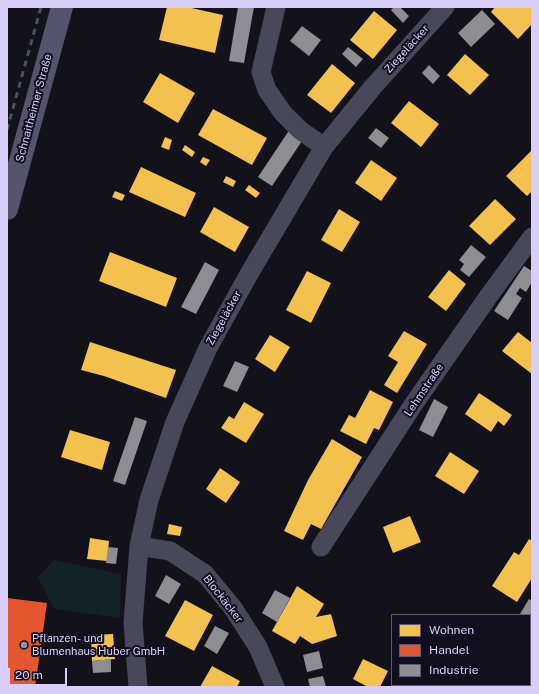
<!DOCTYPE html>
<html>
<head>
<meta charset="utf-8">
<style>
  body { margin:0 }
  #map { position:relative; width:539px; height:694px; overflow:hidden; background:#13121a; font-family:"Public Sans",sans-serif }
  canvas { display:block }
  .frame { position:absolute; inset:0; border:8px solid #d7cffa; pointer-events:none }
  .legend { position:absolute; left:391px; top:614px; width:140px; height:72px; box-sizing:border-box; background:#110e1d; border:1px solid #605b75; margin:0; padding:5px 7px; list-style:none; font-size:12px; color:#d7cffa }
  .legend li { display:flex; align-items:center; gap:8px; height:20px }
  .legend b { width:20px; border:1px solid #605b75 }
  .scale { position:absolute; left:8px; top:668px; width:59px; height:18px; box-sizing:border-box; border:2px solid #d7cffa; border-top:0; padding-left:5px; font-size:12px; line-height:14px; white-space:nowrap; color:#d7cffa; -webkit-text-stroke:3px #110e1d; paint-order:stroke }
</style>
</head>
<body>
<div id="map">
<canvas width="539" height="694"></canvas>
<div class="frame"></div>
<ul class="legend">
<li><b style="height:11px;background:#f2c14e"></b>Wohnen</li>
<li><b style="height:11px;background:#e4572e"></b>Handel</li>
<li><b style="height:11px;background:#8d8d92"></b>Industrie</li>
</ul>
<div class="scale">20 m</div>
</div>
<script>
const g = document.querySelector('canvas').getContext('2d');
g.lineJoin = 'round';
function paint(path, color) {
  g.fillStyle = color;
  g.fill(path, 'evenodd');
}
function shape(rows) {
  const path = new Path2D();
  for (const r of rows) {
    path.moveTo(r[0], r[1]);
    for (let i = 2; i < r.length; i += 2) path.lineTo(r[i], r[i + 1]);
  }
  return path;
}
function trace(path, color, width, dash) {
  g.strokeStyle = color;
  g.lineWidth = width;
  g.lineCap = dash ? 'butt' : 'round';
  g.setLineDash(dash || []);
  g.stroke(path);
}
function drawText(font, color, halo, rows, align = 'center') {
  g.font = font + ' "Public Sans",sans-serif';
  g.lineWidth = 4;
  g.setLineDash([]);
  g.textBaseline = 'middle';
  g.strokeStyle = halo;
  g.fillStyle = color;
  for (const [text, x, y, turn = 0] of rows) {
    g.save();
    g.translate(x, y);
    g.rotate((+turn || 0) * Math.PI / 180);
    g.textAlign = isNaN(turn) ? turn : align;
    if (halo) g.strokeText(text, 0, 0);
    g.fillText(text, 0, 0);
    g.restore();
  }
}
paint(shape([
  [54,560,121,574,120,618,54,609,38,577],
  [530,642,532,643,532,687,422,687,424,685,530,685]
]), '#112324');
paint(shape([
  [167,7,187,7,223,15,215,53,159,40],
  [495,7,532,7,532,24,518,39,491,12],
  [374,11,397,30,373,59,350,40],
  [465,54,489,75,470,95,447,75],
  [332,64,355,83,331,113,307,95],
  [160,73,195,93,178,123,143,102],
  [409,101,439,124,421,147,391,123],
  [213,109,267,138,252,165,198,135],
  [165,137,172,140,169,150,161,147],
  [185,145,195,152,192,157,182,150],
  [532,150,532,191,527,196,506,176],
  [203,157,210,160,206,166,200,162],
  [371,160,397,178,381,201,355,183],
  [141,167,196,193,185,217,129,192],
  [226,176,236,181,233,187,223,182],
  [249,185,260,193,256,198,245,190],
  [115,191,125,195,122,201,112,197],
  [495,199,516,219,490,245,469,226],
  [214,207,249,227,235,252,200,232],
  [339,209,360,222,342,252,321,240],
  [110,252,177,278,166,307,99,281],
  [449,270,466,284,446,311,428,297],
  [307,271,331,283,311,323,286,310],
  [404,331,427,344,397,393,384,385,398,362,388,356],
  [518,332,532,343,532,374,502,351],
  [270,335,290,347,275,372,255,359],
  [90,342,176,370,166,398,104,376,81,370],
  [370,390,393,402,379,430,374,428,366,444,340,431,349,415,355,418],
  [479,393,512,415,504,426,498,421,491,432,465,414],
  [244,402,264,414,246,443,221,428,229,416,234,419],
  [70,430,110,442,102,470,61,457],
  [332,439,362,457,321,529,311,524,303,540,284,531,308,480],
  [450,452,479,471,464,494,435,476],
  [220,468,240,482,226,503,206,489],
  [410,516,421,542,393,553,383,527],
  [169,524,182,527,180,536,167,534],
  [90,538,109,541,107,561,87,559],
  [529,539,532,541,532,578,517,602,492,586,514,552,519,555],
  [297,586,324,604,316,617,331,614,337,636,312,644,300,636,295,644,272,631],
  [185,600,213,615,194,651,165,636],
  [113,634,115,659,92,661,91,635],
  [363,659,388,671,380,687,368,687,353,679],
  [212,666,240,681,237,687,200,687]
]), '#f2c14e');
paint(shape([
  [7,598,47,603,35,687,7,687]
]), '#e4572e');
paint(shape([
  [238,7,254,7,244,63,229,61],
  [394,7,400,7,409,16,403,23,391,10],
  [482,10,495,24,471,47,458,33],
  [302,26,321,40,309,56,290,41],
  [348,47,363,59,356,67,342,54],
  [429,65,440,76,433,84,422,73],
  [376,128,389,138,381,148,368,138],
  [290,129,304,138,272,186,258,177],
  [471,245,486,257,469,277,460,270,464,264,459,260],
  [205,262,219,270,196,314,181,307],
  [524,266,532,271,532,282,526,292,520,288,516,294,522,298,508,320,494,311],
  [235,361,249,367,237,392,223,386],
  [434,399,448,407,433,437,419,430],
  [135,417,147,421,125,485,113,481],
  [108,547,118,548,116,564,106,563],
  [166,575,181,584,169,604,155,596],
  [275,590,290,598,277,622,262,613],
  [529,599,532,601,532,621,530,620,530,615,520,614],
  [215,626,229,633,217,654,204,646],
  [319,651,323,668,307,672,303,655],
  [111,659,111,672,93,673,92,661],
  [323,676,326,687,310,687,308,679]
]), '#8d8d92');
trace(shape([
  [276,7,261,72,267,90,283,113,300,130,324,147],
  [139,546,170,551,205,574,233,608,258,647,275,687],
  [321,547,413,405,488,297,532,237],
  [138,687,133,623,139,546,149,500,175,422,208,348,249,274,324,147,372,88,445,7]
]), '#49475a', 19);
trace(shape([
  [7,209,62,7]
]), '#56536c', 22);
trace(shape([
  [7,130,41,7]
]), '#435361', 3, [6, 5]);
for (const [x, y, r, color] of [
  [24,645,4,"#928dac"]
]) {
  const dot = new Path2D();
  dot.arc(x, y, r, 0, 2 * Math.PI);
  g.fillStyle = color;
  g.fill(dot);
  trace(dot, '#110e1d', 1.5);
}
drawText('11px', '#d7cffa', '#110e1d', [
  ["Ziegeläcker",407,49,-48],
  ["Schnaitheimer Straße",34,108,-75],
  ["Ziegeläcker",224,318,-61],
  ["Lehmstraße",424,390,-56],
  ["Blockäcker",223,599,52]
]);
drawText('11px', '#d7cffa', '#110e1d', [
  ["Pflanzen- und",32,639],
  ["Blumenhaus Huber GmbH",32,652]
], 'left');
</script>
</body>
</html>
